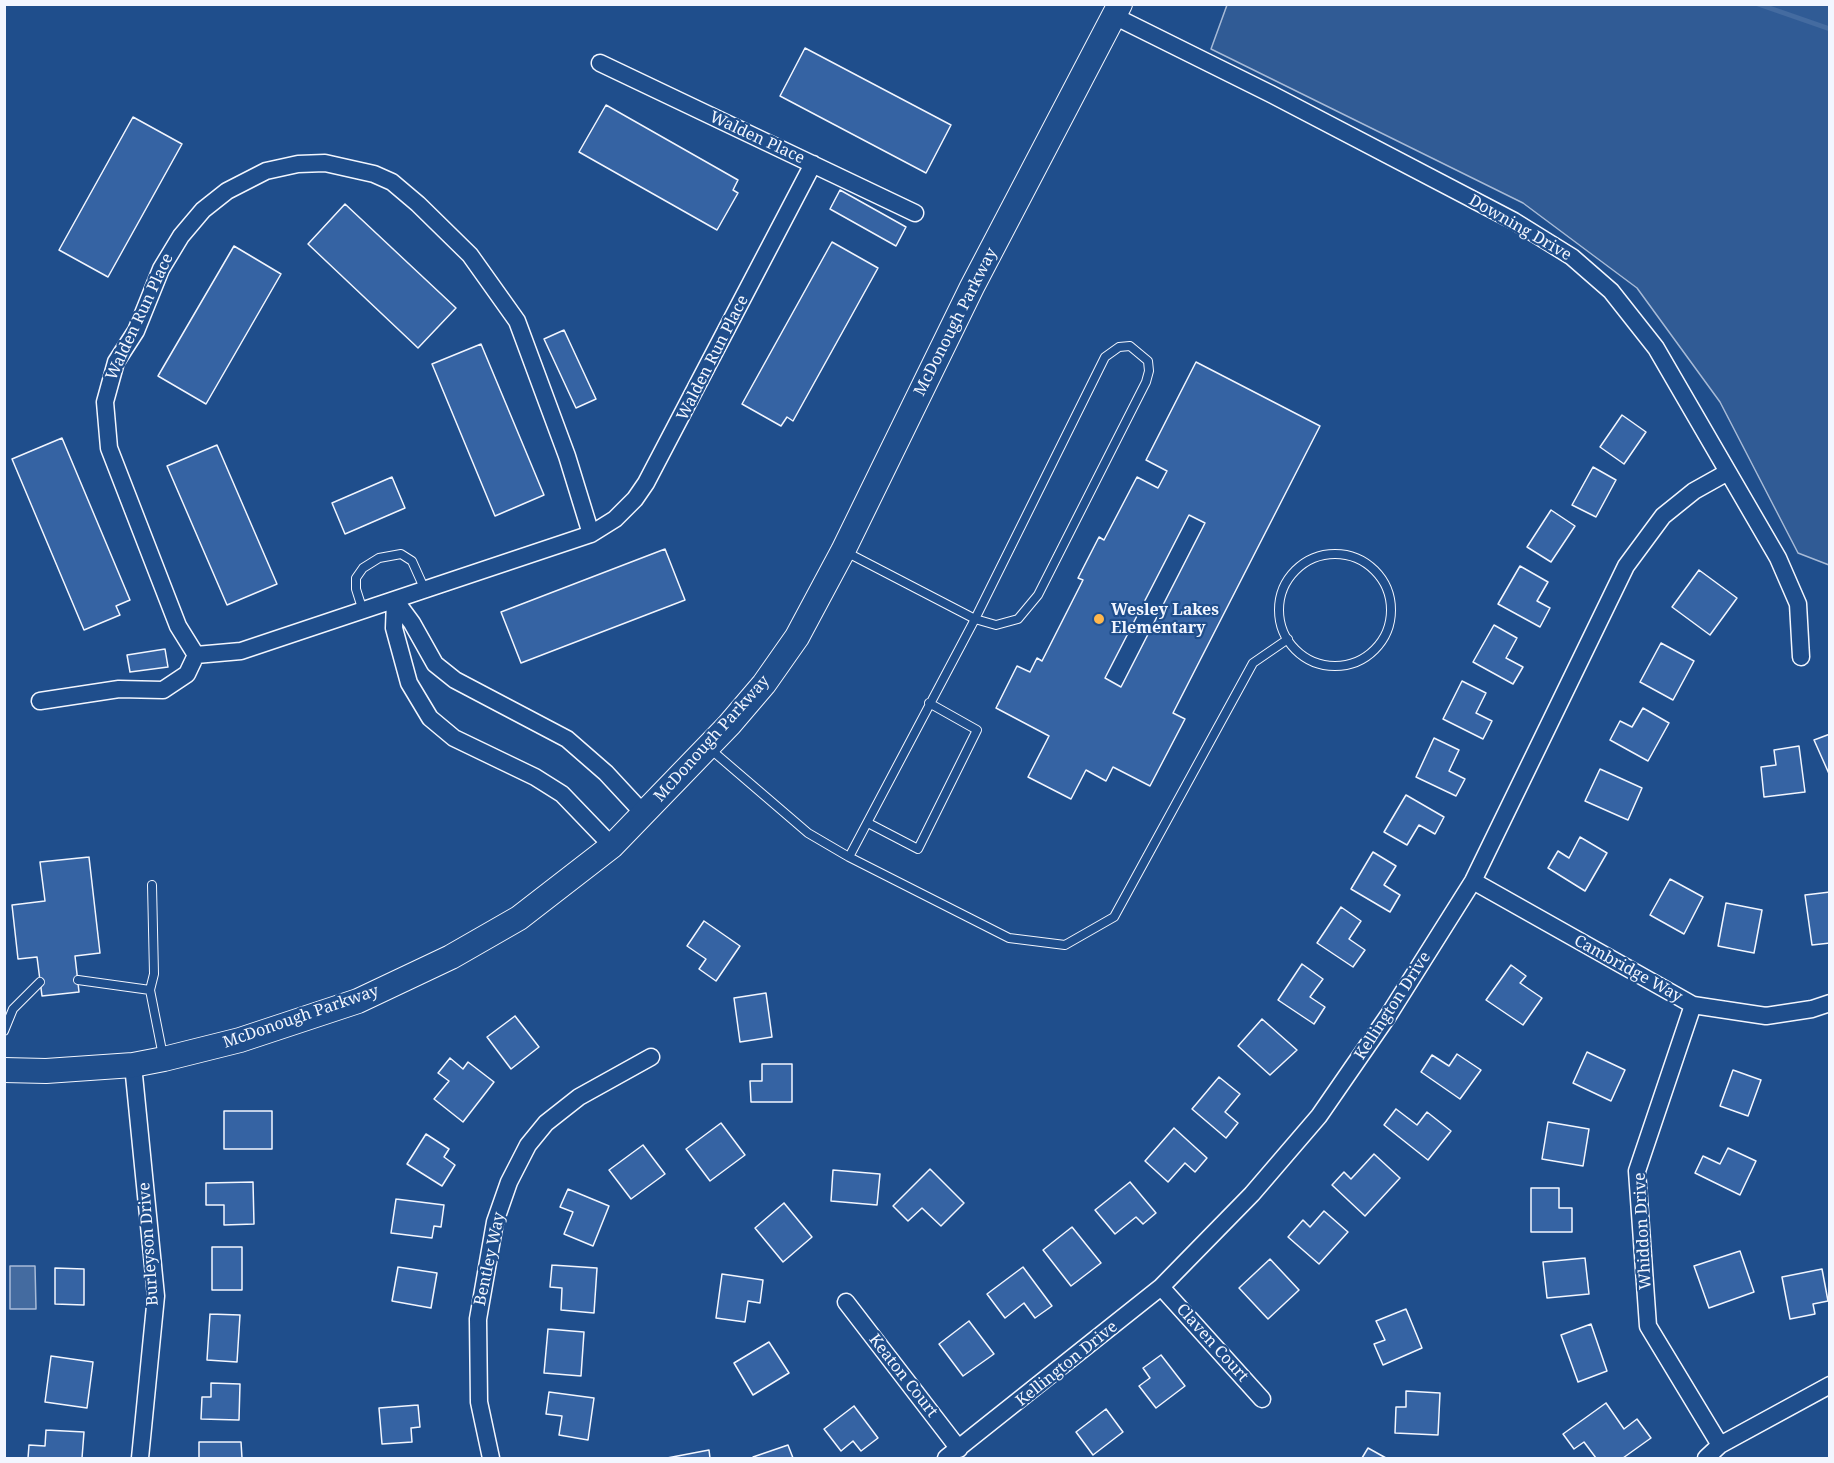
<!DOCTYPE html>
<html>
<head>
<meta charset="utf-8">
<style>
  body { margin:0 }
  #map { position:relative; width:1834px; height:1463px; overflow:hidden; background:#1f4e8c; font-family:"Noto Serif",serif }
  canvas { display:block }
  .frame { position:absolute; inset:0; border:6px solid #f2f6ff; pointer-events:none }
</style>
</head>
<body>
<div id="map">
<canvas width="1834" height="1463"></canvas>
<div class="frame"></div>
</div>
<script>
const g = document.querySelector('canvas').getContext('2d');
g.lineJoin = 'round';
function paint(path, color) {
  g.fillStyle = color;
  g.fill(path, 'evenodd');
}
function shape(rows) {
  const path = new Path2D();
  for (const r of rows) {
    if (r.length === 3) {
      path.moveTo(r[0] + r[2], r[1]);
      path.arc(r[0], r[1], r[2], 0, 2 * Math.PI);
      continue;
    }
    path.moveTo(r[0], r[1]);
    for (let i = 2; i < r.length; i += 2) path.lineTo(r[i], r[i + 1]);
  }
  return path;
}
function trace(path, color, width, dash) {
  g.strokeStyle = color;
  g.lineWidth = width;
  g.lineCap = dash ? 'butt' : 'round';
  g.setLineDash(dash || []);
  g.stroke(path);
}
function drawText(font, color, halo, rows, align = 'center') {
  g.font = font + ' "Noto Serif",serif';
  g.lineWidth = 4.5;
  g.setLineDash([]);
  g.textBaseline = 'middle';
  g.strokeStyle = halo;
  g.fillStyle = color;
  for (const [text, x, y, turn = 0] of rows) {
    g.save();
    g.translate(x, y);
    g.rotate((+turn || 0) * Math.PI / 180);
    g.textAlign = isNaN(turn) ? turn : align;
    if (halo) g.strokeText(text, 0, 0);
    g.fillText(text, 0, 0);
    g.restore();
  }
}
const green = shape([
  [1227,5,1829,5,1829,565,1798,553,1720,402,1637,288,1523,203,1211,49,1227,5]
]);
paint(green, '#305b95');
trace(green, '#a8bbd7', 1.5);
const water = shape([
  [10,1266,35,1266,36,1309,10,1309,10,1266]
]);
paint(water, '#446ba0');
trace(water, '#a8bbd7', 1.5);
trace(shape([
  [1758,4,1830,29]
]), '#446ba0', 5);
const building = shape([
  [805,48,951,125,926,173,780,96,805,48],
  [606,105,738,180,733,190,738,193,717,230,579,152,606,105],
  [133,117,182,144,108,277,59,250,133,117],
  [840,190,906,227,896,246,830,209,840,190],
  [345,204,456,308,418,348,308,244,345,204],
  [832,242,878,268,793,421,787,417,781,426,742,404,832,242],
  [234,246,281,274,206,404,158,376,234,246],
  [564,330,596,399,576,408,544,339,564,330],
  [481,344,544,495,495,516,432,364,481,344],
  [1196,362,1320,426,1173,713,1185,719,1150,786,1113,767,1106,781,1086,770,1071,799,1028,777,1049,736,996,708,1017,666,1030,672,1037,658,1042,661,1083,580,1078,578,1099,537,1104,540,1137,477,1158,488,1167,471,1146,460,1196,362],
  [1189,515,1205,523,1121,687,1105,678,1189,515],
  [1622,415,1646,432,1624,464,1600,447,1622,415],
  [62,438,130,600,116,606,120,615,84,630,12,459,62,438],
  [217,445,277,584,227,605,167,466,217,445],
  [1593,467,1616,480,1596,517,1572,505,1593,467],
  [392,477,405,508,345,534,332,503,392,477],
  [1551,510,1575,526,1551,562,1527,547,1551,510],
  [665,549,685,600,521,663,501,612,665,549],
  [1520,566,1548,582,1537,601,1550,608,1540,627,1498,604,1520,566],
  [1699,570,1737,598,1710,635,1672,607,1699,570],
  [1494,625,1517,638,1506,658,1523,667,1513,684,1473,662,1494,625],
  [1661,643,1694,661,1673,700,1640,682,1661,643],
  [165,649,168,667,130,672,127,655,165,649],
  [1462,681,1486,693,1476,713,1492,721,1483,739,1443,719,1462,681],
  [1643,708,1669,723,1648,761,1610,740,1620,721,1632,727,1643,708],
  [1830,734,1830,776,1814,740,1830,734],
  [1434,738,1459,750,1449,771,1465,779,1456,796,1416,777,1434,738],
  [1799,746,1805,792,1764,797,1761,767,1776,765,1774,750,1799,746],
  [1600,769,1642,788,1628,820,1585,801,1600,769],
  [1406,795,1444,817,1435,834,1419,825,1407,845,1384,832,1406,795],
  [1580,837,1607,853,1585,891,1548,868,1558,851,1569,858,1580,837],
  [1373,852,1396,866,1384,885,1400,895,1390,912,1351,889,1373,852],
  [89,857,100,953,75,956,79,992,42,996,37,957,18,959,12,905,45,901,40,862,89,857],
  [1670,879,1703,897,1684,934,1650,915,1670,879],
  [1830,892,1830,943,1812,945,1805,895,1830,892],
  [1726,903,1762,910,1754,953,1718,946,1726,903],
  [1341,907,1361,921,1349,939,1365,950,1353,967,1317,943,1341,907],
  [704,921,740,946,716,981,699,969,706,959,687,946,704,921],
  [1302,964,1323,979,1310,997,1325,1007,1314,1024,1278,1000,1302,964],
  [1511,965,1526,976,1520,983,1542,998,1523,1025,1486,1000,1511,965],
  [766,993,772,1037,740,1042,734,998,766,993],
  [515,1016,539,1047,511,1069,487,1037,515,1016],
  [1262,1019,1297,1050,1270,1075,1238,1046,1262,1019],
  [1587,1052,1625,1070,1611,1101,1573,1083,1587,1052],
  [1457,1054,1481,1070,1460,1099,1421,1072,1432,1055,1449,1066,1457,1054],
  [450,1058,463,1069,468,1062,494,1082,463,1122,434,1099,449,1081,438,1073,450,1058],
  [762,1064,792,1064,792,1102,751,1102,750,1081,762,1081,762,1064],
  [1733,1070,1761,1080,1748,1116,1720,1106,1733,1070],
  [1219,1077,1240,1094,1225,1112,1238,1123,1226,1138,1192,1109,1219,1077],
  [1396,1109,1417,1125,1427,1112,1451,1131,1428,1160,1384,1125,1396,1109],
  [224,1111,272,1111,272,1149,224,1149,224,1111],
  [1548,1122,1589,1129,1583,1166,1542,1159,1548,1122],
  [721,1123,745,1155,710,1181,686,1149,721,1123],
  [1174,1128,1207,1158,1195,1172,1185,1163,1168,1182,1145,1161,1174,1128],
  [426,1134,449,1149,444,1157,455,1165,442,1186,407,1164,426,1134],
  [643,1145,665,1174,631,1199,609,1170,643,1145],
  [1728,1148,1756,1161,1740,1195,1695,1173,1703,1156,1720,1164,1728,1148],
  [1374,1154,1400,1178,1365,1216,1332,1185,1344,1172,1351,1179,1374,1154],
  [930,1169,964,1203,941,1226,922,1208,908,1221,893,1206,930,1169],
  [833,1170,880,1174,877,1205,831,1201,833,1170],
  [253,1182,254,1224,224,1225,224,1205,206,1205,206,1183,253,1182],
  [1130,1182,1156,1213,1143,1224,1136,1217,1115,1234,1095,1210,1130,1182],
  [1531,1188,1559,1188,1559,1208,1572,1208,1572,1232,1531,1232,1531,1188],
  [568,1189,609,1206,593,1246,564,1234,573,1212,560,1207,568,1189],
  [396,1199,444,1205,441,1227,434,1226,432,1238,391,1233,396,1199],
  [784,1203,812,1237,783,1262,755,1228,784,1203],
  [1324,1211,1348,1232,1319,1264,1288,1237,1303,1220,1310,1227,1324,1211],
  [1072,1227,1101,1263,1071,1286,1043,1250,1072,1227],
  [212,1247,242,1247,242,1290,212,1290,212,1247],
  [1740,1251,1754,1292,1709,1308,1694,1266,1740,1251],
  [1585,1258,1589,1294,1547,1298,1543,1262,1585,1258],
  [1270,1259,1299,1290,1268,1319,1239,1288,1270,1259],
  [552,1265,597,1268,594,1313,561,1310,562,1288,550,1287,552,1265],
  [398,1267,437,1273,431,1308,392,1301,398,1267],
  [1023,1267,1052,1306,1035,1318,1024,1303,1005,1318,987,1294,1023,1267],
  [55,1268,84,1269,84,1305,55,1304,55,1268],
  [1822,1269,1828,1301,1813,1304,1815,1314,1790,1319,1782,1277,1822,1269],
  [722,1274,763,1280,760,1303,748,1301,745,1322,716,1318,722,1274],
  [1406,1309,1422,1348,1383,1365,1374,1344,1385,1340,1376,1321,1406,1309],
  [210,1314,240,1315,237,1362,207,1360,210,1314],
  [969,1321,994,1354,963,1376,939,1344,969,1321],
  [1591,1324,1607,1371,1578,1382,1561,1335,1591,1324],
  [548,1329,584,1332,581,1376,544,1373,548,1329],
  [769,1342,789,1373,753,1395,734,1363,769,1342],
  [1161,1355,1185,1386,1156,1408,1139,1386,1150,1378,1143,1368,1161,1355],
  [51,1356,93,1362,87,1408,45,1402,51,1356],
  [211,1383,240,1384,239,1420,201,1419,202,1397,211,1397,211,1383],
  [1406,1391,1440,1393,1438,1435,1395,1433,1396,1407,1406,1407,1406,1391],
  [549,1392,594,1398,588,1440,559,1435,562,1416,546,1414,549,1392],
  [1606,1403,1624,1429,1637,1419,1651,1438,1623,1458,1596,1458,1584,1442,1574,1449,1563,1434,1606,1403],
  [418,1405,420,1427,411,1428,412,1442,382,1444,379,1408,418,1405],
  [854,1406,878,1438,861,1451,853,1441,841,1451,824,1429,854,1406],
  [1106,1409,1123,1432,1093,1455,1076,1432,1106,1409],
  [46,1430,84,1432,82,1458,28,1458,29,1445,45,1446,46,1430],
  [199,1442,241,1442,242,1458,199,1458,199,1442],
  [788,1445,793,1458,754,1458,753,1457,788,1445],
  [1368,1448,1386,1458,1362,1458,1368,1448],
  [709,1450,710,1458,667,1458,709,1450]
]);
paint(building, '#3563a3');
trace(building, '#f2f6ff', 1.5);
const lane = shape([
  [844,551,975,619,996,625,1018,619,1038,595,1146,382,1149,371,1148,361,1130,346,1119,347,1105,357,975,619,849,857],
  [1335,610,56],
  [363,611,356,589,356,578,363,568,379,558,401,554,412,561,425,590],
  [709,748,808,833,849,857,1009,938,1065,945,1114,917,1253,663,1288,639],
  [868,823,918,849,977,730,929,703],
  [152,885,154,974,150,990,163,1056],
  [78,980,150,990],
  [4,1031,13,1009,40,982]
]);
const street = shape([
  [1114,16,1271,94,1514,221,1572,257,1611,291,1656,348,1778,558,1798,604,1801,657],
  [600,63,915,213],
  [395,600,394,628,409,683,430,718,454,738,535,777,562,794,612,846],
  [395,600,412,623,435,664,455,680,567,739,606,773,644,814],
  [196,655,178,626,109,448,105,402,116,362,136,331,161,269,181,236,203,210,227,191,266,171,298,164,325,163,374,174,392,182,418,204,470,255,517,321,567,456,591,534],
  [196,655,241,651,591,534,615,519,635,499,646,483,813,164],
  [40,701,119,689,163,690,187,674,196,655],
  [1473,881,1693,1005,1766,1016,1812,1009,1830,1003],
  [1693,1005,1637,1171,1648,1326,1720,1445],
  [133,1065,156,1296,140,1458],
  [1161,1287,1262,1399],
  [846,1302,959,1449],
  [491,1458,479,1402,478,1319,495,1222,509,1182,528,1145,546,1123,579,1097,651,1057],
  [946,1458,1161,1287,1252,1194,1319,1116,1388,1016,1473,881,1626,566,1663,516,1694,491,1728,472],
  [1706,1458,1720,1445,1830,1385]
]);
const secondary = shape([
  [4,1070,46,1071,133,1065,164,1059,240,1040,358,1001,451,957,519,918,612,846,729,725,764,684,797,637,843,551,972,287,1120,4]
]);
trace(lane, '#f2f6ff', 10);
trace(street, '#f2f6ff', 19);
trace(secondary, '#f2f6ff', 26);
trace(lane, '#1f4e8c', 8);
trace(street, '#1f4e8c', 16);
trace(secondary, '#1f4e8c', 24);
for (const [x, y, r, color] of [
  [1099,619,6,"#ffb74d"]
]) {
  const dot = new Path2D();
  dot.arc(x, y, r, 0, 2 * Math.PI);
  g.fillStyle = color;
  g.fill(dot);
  trace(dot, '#1f4e8c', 2);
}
drawText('16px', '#f2f6ff', '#1f4e8c', [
  ["Walden Place",757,138,25],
  ["Downing Drive",1520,228,30],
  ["Walden Run Place",140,317,-65],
  ["McDonough Parkway",956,322,-63],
  ["Walden Run Place",713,358,-63],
  ["McDonough Parkway",712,739,-48],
  ["Cambridge Way",1628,969,29],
  ["Kellington Drive",1393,1006,-57],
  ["McDonough Parkway",301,1017,-19],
  ["Whiddon Drive",1643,1231,-93],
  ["Burleyson Drive",149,1244,-94],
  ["Bentley Way",490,1259,-78],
  ["Claven Court",1212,1343,48],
  ["Kellington Drive",1067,1364,-39],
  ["Keaton Court",903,1376,52]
]);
drawText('bold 16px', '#f2f6ff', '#1f4e8c', [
  ["Wesley Lakes",1111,610],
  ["Elementary",1111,628]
], 'left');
</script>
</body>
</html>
